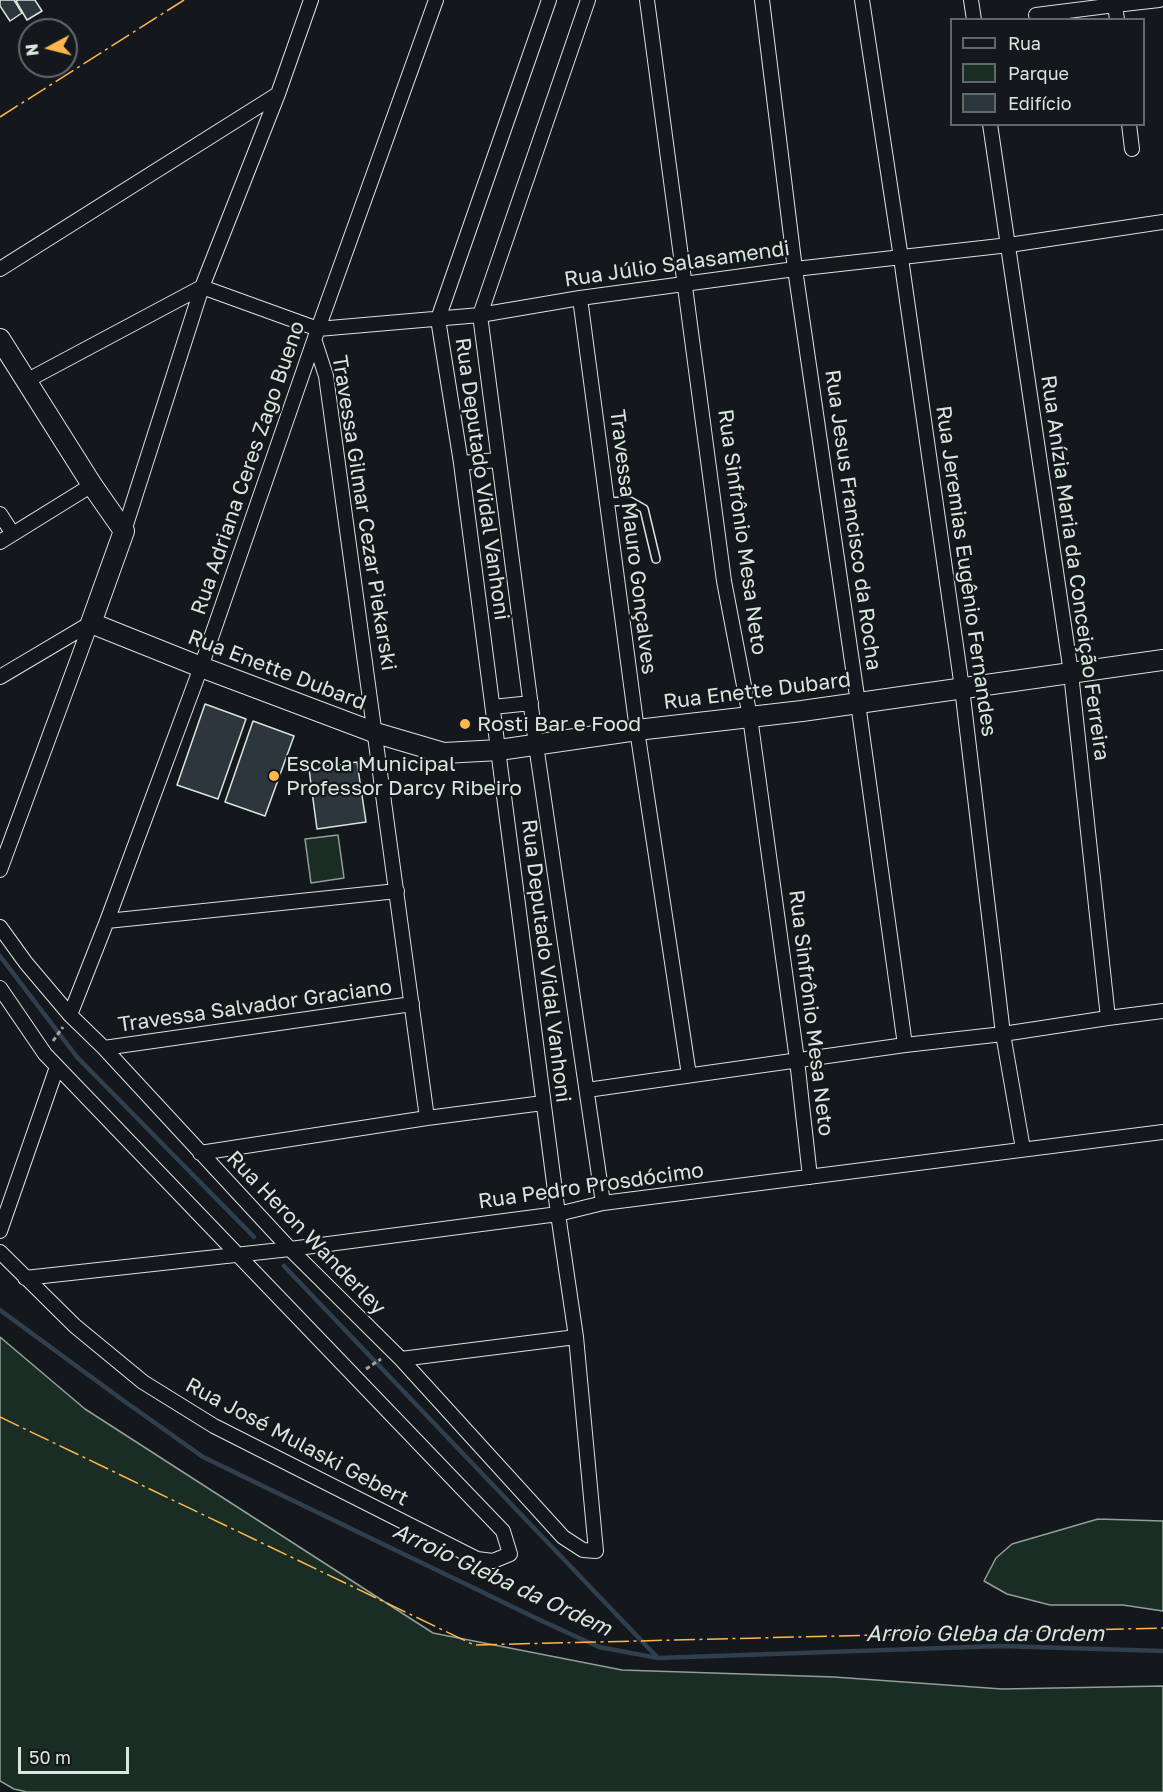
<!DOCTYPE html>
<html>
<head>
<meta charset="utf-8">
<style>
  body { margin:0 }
  #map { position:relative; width:1163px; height:1792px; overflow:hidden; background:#14181c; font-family:"Golos Text",sans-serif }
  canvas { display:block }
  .legend { position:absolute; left:950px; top:18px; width:195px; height:108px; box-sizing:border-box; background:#14181c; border:2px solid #626a69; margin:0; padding:8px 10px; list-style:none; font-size:18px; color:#d8e6dc }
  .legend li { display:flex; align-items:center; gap:12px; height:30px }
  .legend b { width:30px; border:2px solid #626a69 }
  .north { position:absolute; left:18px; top:18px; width:60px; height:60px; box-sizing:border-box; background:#14181c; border:2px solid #626a69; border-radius:50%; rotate:263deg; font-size:16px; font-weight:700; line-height:24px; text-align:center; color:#d8e6dc }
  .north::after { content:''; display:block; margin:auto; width:21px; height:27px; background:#ffb74d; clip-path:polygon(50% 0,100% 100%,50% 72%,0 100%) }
  .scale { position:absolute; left:18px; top:1747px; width:111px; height:27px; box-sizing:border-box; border:3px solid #d8e6dc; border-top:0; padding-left:8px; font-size:18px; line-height:21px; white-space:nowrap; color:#d8e6dc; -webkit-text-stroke:4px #14181c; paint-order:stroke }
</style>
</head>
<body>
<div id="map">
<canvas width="1163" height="1792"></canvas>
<ul class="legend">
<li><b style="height:8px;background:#14181c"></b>Rua</li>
<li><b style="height:16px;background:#1a2d24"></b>Parque</li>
<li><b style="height:16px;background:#2c363c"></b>Edifício</li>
</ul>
<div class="north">N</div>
<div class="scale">50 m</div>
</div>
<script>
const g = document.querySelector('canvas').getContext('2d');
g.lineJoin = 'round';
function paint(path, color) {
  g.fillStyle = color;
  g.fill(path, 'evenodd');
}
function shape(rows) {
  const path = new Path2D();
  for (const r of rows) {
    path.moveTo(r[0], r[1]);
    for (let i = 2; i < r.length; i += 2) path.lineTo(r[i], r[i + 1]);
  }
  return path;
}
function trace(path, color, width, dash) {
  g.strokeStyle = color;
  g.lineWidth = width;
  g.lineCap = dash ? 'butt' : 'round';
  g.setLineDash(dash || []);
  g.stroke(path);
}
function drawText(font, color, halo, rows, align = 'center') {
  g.font = font + ' "Golos Text",sans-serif';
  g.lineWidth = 4.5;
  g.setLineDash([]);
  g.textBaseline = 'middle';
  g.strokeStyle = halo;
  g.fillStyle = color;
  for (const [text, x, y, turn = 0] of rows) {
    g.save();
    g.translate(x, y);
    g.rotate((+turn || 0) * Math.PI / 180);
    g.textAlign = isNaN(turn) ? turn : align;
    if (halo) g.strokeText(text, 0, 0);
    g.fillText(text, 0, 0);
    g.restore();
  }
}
const green = shape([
  [338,835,344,878,311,883,305,839,338,835],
  [0,1337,85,1409,433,1633,622,1670,834,1677,1002,1689,1163,1686,1163,1792,27,1792,14,1789,0,1781,0,1337],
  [1098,1519,1163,1521,1163,1611,1123,1605,1050,1605,1007,1594,984,1581,996,1558,1012,1544,1098,1519]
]);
paint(green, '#1a2d24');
trace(green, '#939e99', 1.5);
trace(shape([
  [0,956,77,1057,254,1237],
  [284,1266,657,1657],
  [0,1310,124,1401,203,1457,542,1621,599,1647,658,1658,1000,1646,1163,1651]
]), '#2f3f4d', 4.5);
const building = shape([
  [0,0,14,0,22,13,10,21,0,6,0,0],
  [18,0,35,0,42,11,27,20,16,1,18,0],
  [205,704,246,719,218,799,177,785,205,704],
  [253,721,294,736,265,816,225,802,253,721],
  [357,762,366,822,317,829,309,769,357,762]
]);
paint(building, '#2c363c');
trace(building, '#d8e6dc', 1.5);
const lane = shape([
  [606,502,630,501,644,509,656,559]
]);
const street = shape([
  [588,0,480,315,536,745,603,1203],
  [647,0,724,581,750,717,797,1060,810,1177],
  [762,0,795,269,858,703,905,1045],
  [862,0,901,258,962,688,1003,1034,1023,1149],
  [971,0,974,20],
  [1036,15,1115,5],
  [1117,20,1115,5,1159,0],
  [990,124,1071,673,1108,1018],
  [1129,124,1132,149],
  [0,269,278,94],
  [580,298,637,730,689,1075],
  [315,342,326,376,427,1118],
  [26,381,202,287,318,329,480,315,580,298,795,269,1009,245,1163,222],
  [461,463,499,460],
  [0,514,13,534],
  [124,531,202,287,278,94,311,0],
  [0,542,92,485],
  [0,677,91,623],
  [493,707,531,703],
  [0,870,91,623],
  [107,921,397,891],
  [0,927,26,963,70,1015,104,1048,290,1249,401,1359,563,1537,583,1550,596,1551,576,1337,558,1214,461,463,438,319,549,0],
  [0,988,45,1054,503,1531,510,1554,493,1561,477,1559,214,1426,143,1382,75,1326,0,1252],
  [70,1015,107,921,201,667,318,329,436,0],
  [104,1048,412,1004],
  [587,1090,905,1045,1003,1034,1108,1018,1163,1011],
  [200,1153,427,1118,543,1103],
  [0,1231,57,1067],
  [25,1278,290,1249,558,1214,603,1203,1163,1132],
  [401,1359,576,1337]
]);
const secondary = shape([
  [0,339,92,485,124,531,91,623,201,667,376,733,444,753,499,750,637,730,802,711,1163,660]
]);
trace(lane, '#d8e6dc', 10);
trace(street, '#d8e6dc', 16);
trace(secondary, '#d8e6dc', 22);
trace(shape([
  [53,1041,63,1027],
  [366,1369,381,1359]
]), '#9da8a2', 3, [4.5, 3]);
trace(lane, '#14181c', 7);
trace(street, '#14181c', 14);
trace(secondary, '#14181c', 20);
trace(shape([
  [0,117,184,0],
  [0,1417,474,1645,1163,1628]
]), '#ffb74d', 1.5, [21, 4.5, 3, 4.5]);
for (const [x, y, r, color] of [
  [465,724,6,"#ffb74d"],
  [274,776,6,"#ffb74d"]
]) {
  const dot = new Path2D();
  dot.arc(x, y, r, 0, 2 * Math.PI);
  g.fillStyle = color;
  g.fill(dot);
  trace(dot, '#14181c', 2);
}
drawText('21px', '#d8e6dc', '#14181c', [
  ["Rua Júlio Salasamendi",677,264,-8],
  ["Rua Adriana Ceres Zago Bueno",248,468,-71],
  ["Rua Deputado Vidal Vanhoni",482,479,82],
  ["Travessa Gilmar Cezar Piekarski",364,513,81],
  ["Rua Jesus Francisco da Rocha",853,520,82],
  ["Rua Sinfrônio Mesa Neto",742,532,82],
  ["Travessa Mauro Gonçalves",633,542,83],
  ["Rua Anízia Maria da Conceição Ferreira",1075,568,82],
  ["Rua Jeremias Eugênio Fernandes",966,571,82],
  ["Rua Enette Dubard",277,670,21],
  ["Rua Enette Dubard",757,691,-7],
  ["Rua Deputado Vidal Vanhoni",546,961,83],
  ["Travessa Salvador Graciano",255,1006,-8],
  ["Rua Sinfrônio Mesa Neto",811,1013,83],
  ["Rua Pedro Prosdócimo",591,1186,-8],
  ["Rua Heron Wanderley",306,1233,46],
  ["Rua José Mulaski Gebert",297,1442,28]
]);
drawText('21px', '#d8e6dc', '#14181c', [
  ["Rosti Bar e Food",477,724],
  ["Escola Municipal",286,764],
  ["Professor Darcy Ribeiro",286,788]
], 'left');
drawText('italic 22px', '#d8e6dc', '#14181c', [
  ["Arroio Gleba da Ordem",502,1580,25],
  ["Arroio Gleba da Ordem",985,1634]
]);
</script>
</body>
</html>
